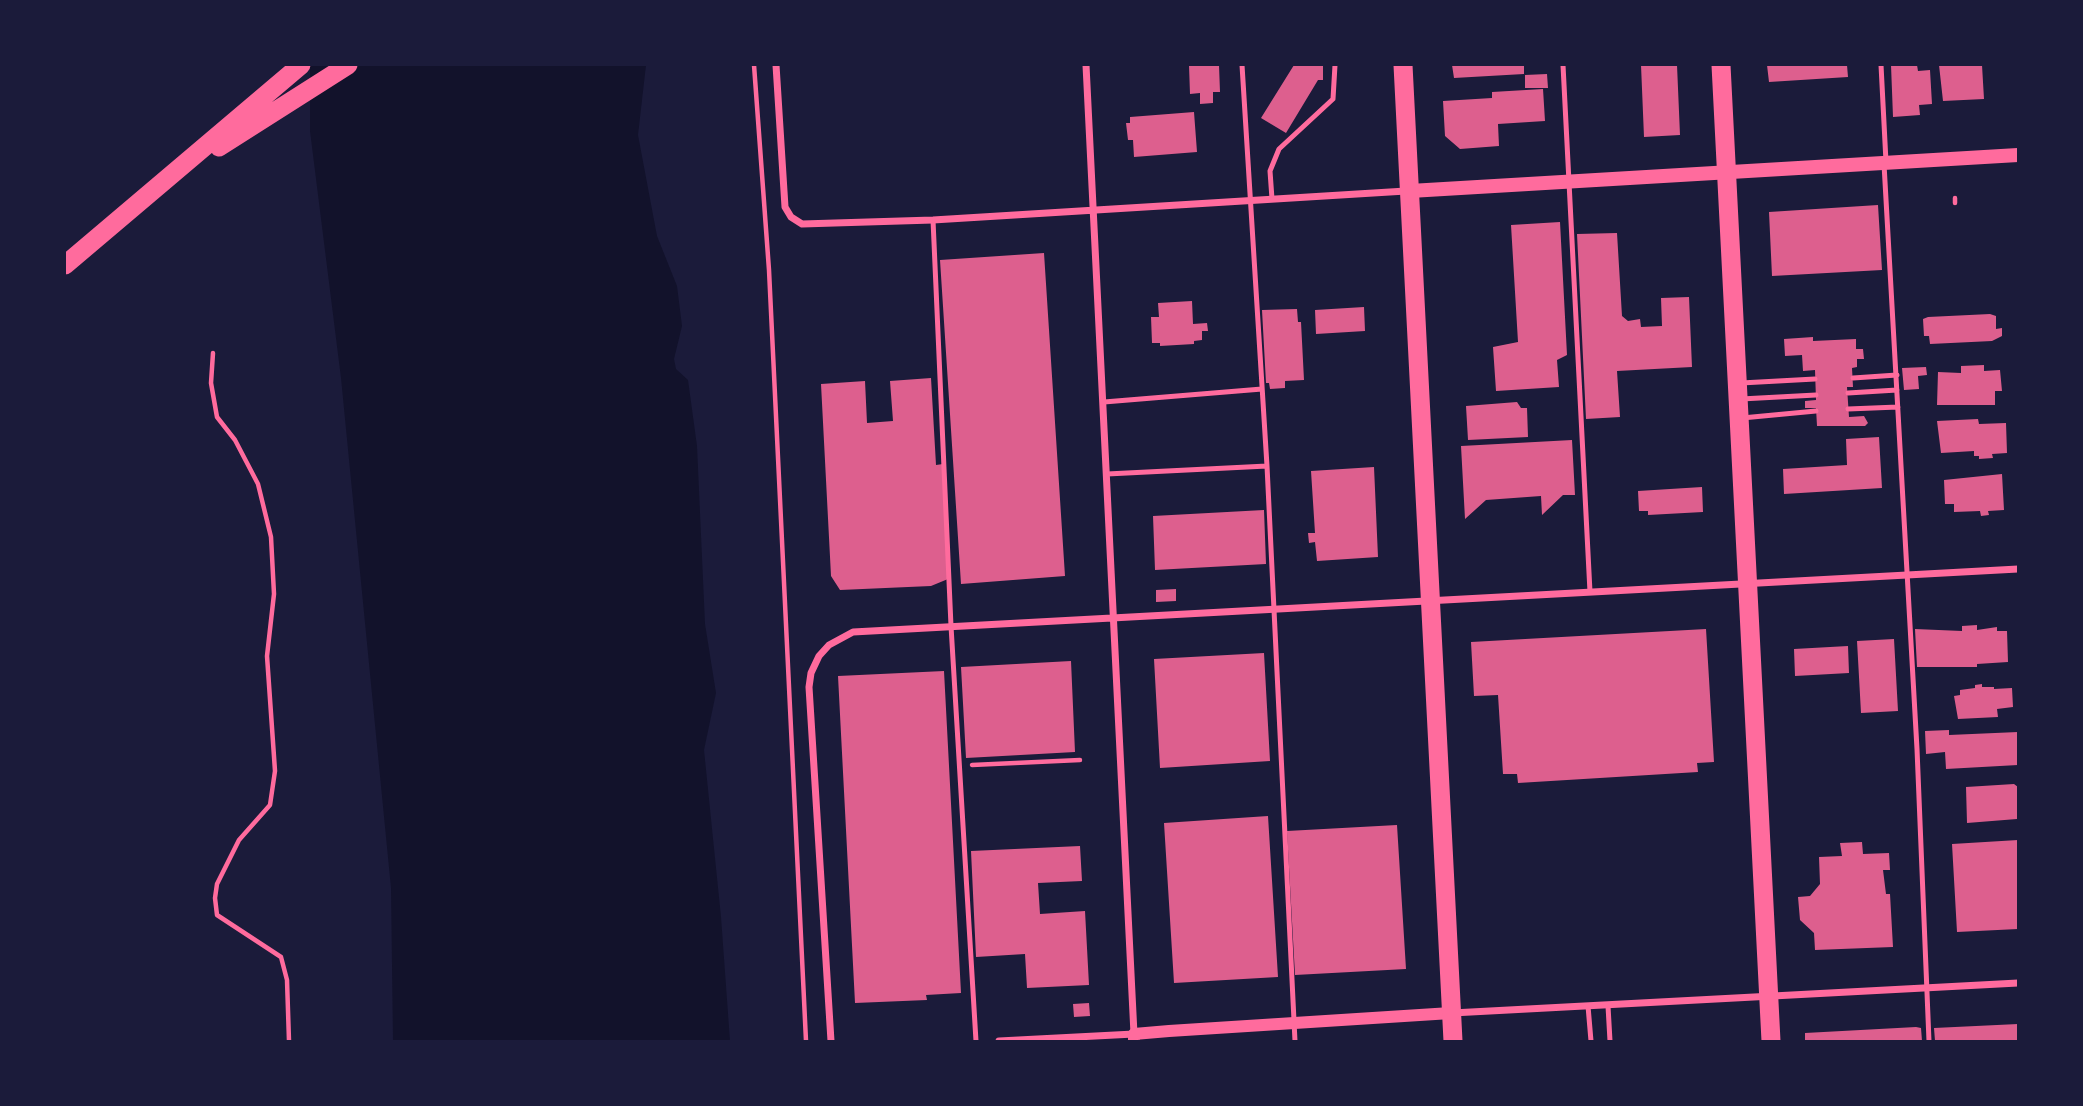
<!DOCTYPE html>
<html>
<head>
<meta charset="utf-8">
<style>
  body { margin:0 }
  #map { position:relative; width:2083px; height:1106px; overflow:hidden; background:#1b1b3a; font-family:Roboto,sans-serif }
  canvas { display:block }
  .frame { position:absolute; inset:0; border:66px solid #1b1b3a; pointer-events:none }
</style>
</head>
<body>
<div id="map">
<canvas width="2083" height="1106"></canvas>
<div class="frame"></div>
</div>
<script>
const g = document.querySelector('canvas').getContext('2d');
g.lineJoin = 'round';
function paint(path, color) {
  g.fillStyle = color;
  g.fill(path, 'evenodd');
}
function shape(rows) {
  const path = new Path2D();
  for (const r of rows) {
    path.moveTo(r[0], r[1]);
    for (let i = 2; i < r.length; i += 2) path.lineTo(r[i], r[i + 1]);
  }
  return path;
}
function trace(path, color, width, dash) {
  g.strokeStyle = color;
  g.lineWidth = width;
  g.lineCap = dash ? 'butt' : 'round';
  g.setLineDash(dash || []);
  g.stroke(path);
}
paint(shape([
  [310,65,646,65,638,135,657,236,677,286,682,326,674,359,676,369,688,380,697,446,705,624,716,693,704,750,721,917,730,1041,393,1041,391,888,341,378,310,131]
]), '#12122b');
paint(shape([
  [1189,65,1219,65,1220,92,1213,92,1213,103,1200,104,1200,93,1190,94],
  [1294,65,1323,65,1323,80,1318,80,1286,133,1261,118],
  [1452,65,1524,65,1524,74,1454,78],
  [1641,65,1677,65,1680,135,1644,137],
  [1767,65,1847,65,1848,77,1769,82],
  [1891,65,1917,65,1918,71,1930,70,1932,104,1919,105,1920,115,1893,117],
  [1939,65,1982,65,1984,99,1943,101],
  [1547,74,1548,88,1525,88,1525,75],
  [1543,89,1545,121,1498,124,1499,146,1460,149,1445,136,1443,101,1492,98,1492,92],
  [1194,112,1197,152,1134,157,1133,140,1128,140,1126,123,1130,123,1130,117],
  [1878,205,1882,270,1772,276,1769,212],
  [1560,222,1567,355,1557,360,1559,387,1496,391,1493,347,1518,342,1511,225],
  [1617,233,1622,316,1628,321,1640,319,1641,327,1662,326,1661,298,1689,297,1692,367,1617,371,1620,417,1586,419,1577,234],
  [1044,253,1065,576,961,584,940,260],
  [1192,301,1193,324,1207,323,1208,331,1202,331,1202,340,1194,341,1194,344,1160,346,1160,343,1152,343,1151,317,1159,317,1158,303],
  [1364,307,1365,331,1316,334,1315,310],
  [1297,309,1298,322,1301,322,1304,380,1285,381,1285,388,1270,389,1269,383,1266,383,1262,310],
  [1990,314,1996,316,1996,329,2002,328,2002,336,1992,341,1930,344,1929,336,1924,336,1923,319,1928,317],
  [1813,337,1813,341,1856,339,1856,349,1863,349,1864,359,1857,359,1857,367,1852,368,1853,387,1847,387,1849,417,1864,416,1868,423,1865,426,1817,426,1816,408,1805,408,1805,401,1816,400,1815,370,1803,371,1802,355,1785,356,1784,339],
  [1984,365,1984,371,2000,370,2002,391,1995,391,1995,405,1937,405,1938,372,1961,373,1961,366],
  [1926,367,1927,375,1918,376,1919,389,1904,390,1902,368],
  [931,378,936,465,943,464,948,579,931,586,840,590,831,576,821,384,865,381,867,423,893,421,890,381],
  [1517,402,1521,408,1527,408,1528,437,1468,440,1466,406],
  [1978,419,1979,424,2006,423,2007,453,1992,454,1993,458,1979,459,1979,456,1974,456,1974,451,1941,453,1937,421],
  [1879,437,1882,488,1784,494,1783,469,1847,465,1846,439],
  [1572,440,1575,495,1563,495,1542,515,1541,496,1486,500,1465,519,1461,446],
  [1374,467,1378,557,1317,561,1315,542,1309,543,1308,533,1315,533,1311,471],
  [2002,474,2004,510,1988,511,1989,515,1981,516,1980,511,1954,512,1954,504,1945,504,1944,480],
  [1702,487,1703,512,1648,515,1648,511,1639,511,1638,491],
  [1264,510,1266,564,1155,570,1153,516],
  [1176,589,1176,601,1156,602,1156,590],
  [1977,625,1977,630,1997,627,1997,631,2007,631,2008,662,1977,664,1977,667,1917,667,1915,629,1962,631,1962,626],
  [1706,629,1714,762,1697,763,1698,772,1518,783,1517,774,1503,774,1498,695,1474,696,1471,642],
  [1894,639,1898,711,1861,713,1857,641],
  [1848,646,1849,673,1795,676,1794,649],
  [1264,653,1270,761,1160,768,1154,659],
  [1071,661,1075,752,966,758,961,667],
  [944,671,961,993,926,995,927,1000,855,1003,838,676],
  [1982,684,1982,687,1994,687,1994,689,2012,688,2013,707,1997,709,1998,717,1958,719,1954,696,1960,695,1960,690,1975,688,1975,685],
  [1949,730,1949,735,2018,732,2018,765,1946,769,1945,752,1926,754,1925,731],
  [2014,784,2018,787,2017,819,1967,823,1966,787],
  [1268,816,1278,977,1174,983,1164,823],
  [1397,825,1406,969,1295,975,1287,831],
  [2018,840,2018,929,1957,932,1952,844],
  [1862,842,1863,854,1889,853,1890,870,1883,870,1886,894,1890,894,1893,947,1815,950,1814,933,1800,920,1798,897,1810,896,1820,884,1819,857,1842,856,1840,843],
  [1080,846,1082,881,1038,883,1040,914,1085,911,1089,985,1027,988,1025,954,976,957,971,851],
  [1089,1003,1090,1016,1074,1017,1073,1004],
  [2018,1024,2018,1041,1935,1041,1934,1028],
  [1916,1027,1921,1028,1922,1041,1805,1041,1805,1033]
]), '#dd5f8e');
trace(shape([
  [754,65,769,270,806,1041],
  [1955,198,1955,203],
  [213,353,211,383,217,417,235,440,258,484,271,537,274,594,267,656,275,771,270,805,239,840,217,884,215,898,217,915,281,957,287,980,289,1041],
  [972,765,1080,760]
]), '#ff6b9d', 4.5);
trace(shape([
  [1242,65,1267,466,1295,1041],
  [1563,65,1590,592],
  [1881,65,1886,162],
  [1884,164,1917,749,1929,1041],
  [1272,199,1270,171,1279,149,1333,99,1335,65],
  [933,220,951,626,976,1041],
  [1853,378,1897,375],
  [1741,383,1815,379],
  [1848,393,1897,390],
  [1741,399,1816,395],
  [1104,402,1262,389],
  [1848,409,1898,407],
  [1742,418,1816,411],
  [1107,474,1267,466],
  [1588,1006,1591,1041],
  [1608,1006,1610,1041]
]), '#ff6b9d', 5);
trace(shape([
  [776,65,785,207,791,217,802,224,933,220,1406,191],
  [1452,1013,2018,983],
  [831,1041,809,687,811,673,819,656,829,645,853,632,2018,569],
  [999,1041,1134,1034,1086,65]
]), '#ff6b9d', 7);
trace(shape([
  [1134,1041,1134,1034,1169,1031,1451,1013]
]), '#ff6b9d', 12);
trace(shape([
  [1410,191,2018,155]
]), '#ff6b9d', 14);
trace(shape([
  [1403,65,1453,1041],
  [1721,65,1771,1041],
  [219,147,348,65],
  [65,265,301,65]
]), '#ff6b9d', 19);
</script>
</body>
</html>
